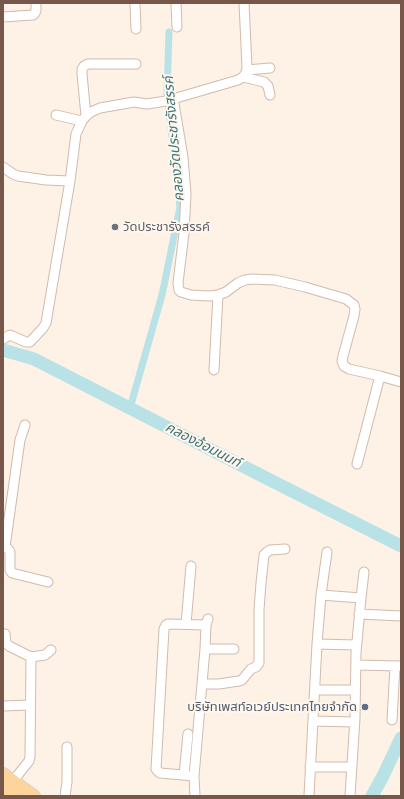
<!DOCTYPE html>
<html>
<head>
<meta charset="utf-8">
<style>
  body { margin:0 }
  #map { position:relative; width:404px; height:799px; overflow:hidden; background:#fdf2e5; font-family:Inter,sans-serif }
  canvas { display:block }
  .frame { position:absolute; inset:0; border:4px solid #765749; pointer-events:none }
</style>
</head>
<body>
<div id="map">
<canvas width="404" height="799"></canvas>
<div class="frame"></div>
</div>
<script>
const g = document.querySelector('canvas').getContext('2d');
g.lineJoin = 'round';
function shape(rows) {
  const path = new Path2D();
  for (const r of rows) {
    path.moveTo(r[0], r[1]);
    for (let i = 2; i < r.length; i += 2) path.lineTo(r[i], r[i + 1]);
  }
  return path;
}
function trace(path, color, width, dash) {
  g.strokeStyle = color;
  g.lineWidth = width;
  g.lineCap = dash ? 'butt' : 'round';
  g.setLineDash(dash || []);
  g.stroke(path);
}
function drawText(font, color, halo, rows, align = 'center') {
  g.font = font + ' Inter,"Noto Sans Thai",sans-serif';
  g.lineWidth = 4;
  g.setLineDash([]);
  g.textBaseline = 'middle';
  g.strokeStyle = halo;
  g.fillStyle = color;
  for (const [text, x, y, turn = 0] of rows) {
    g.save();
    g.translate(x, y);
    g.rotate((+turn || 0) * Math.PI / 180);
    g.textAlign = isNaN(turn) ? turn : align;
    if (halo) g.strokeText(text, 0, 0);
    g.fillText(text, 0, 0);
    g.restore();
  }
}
trace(shape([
  [130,408,162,295,180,207,167,93,169,32]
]), '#b9e2e7', 7);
trace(shape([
  [3,350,34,359,272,481,401,546],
  [372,796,383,776,401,738]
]), '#b9e2e7', 13);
const minor = shape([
  [135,3,136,29],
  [176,3,177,27],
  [3,17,33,15,35,13,36,10,36,3],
  [247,70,270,68],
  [243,77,246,73,247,67,244,3],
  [243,77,264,82,268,86,270,95],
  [173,98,183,157,186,194,184,233,178,283,179,290,181,292,191,295,209,296,218,295,226,292,238,283,245,280,252,279,275,280,305,287,346,299,354,305,355,309,354,316,343,356,342,361,344,366,349,369,380,376,401,382],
  [56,115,82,121],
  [86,116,82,74,82,69,84,66,88,64,136,64],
  [3,167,13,174,18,176,46,180,70,181],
  [3,339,10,335,12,336,26,342,30,342,43,328,46,323,70,181,76,134,82,121,86,116,91,112,100,108,134,102,147,104,166,101,238,80,243,77],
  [214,370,218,295],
  [357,464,380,376],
  [3,547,5,547,8,549,10,552,10,570,12,573,48,582],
  [5,547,20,440,25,425],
  [321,595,361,598],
  [359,614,401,616],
  [186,624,191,566],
  [5,634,6,643,9,646,31,657,45,655,51,650],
  [317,644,356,645],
  [205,649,234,649],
  [356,665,400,666],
  [202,684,219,684,239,681,242,680,251,669,256,667,259,663,259,610,261,583,264,555,267,552,270,550,285,549],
  [315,690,355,690],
  [3,706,30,705],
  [392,720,395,666],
  [313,721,354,722],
  [310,767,352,767],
  [184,775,188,734],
  [194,776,160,773,156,769,164,629,166,625,168,624,206,625],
  [13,781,29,761,30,757,31,657],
  [65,796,67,782,67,747],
  [195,796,194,776,205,649,206,625,208,619],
  [309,796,317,644,321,595,327,552],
  [350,796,355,718,356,653,361,598,364,572]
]);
const major = shape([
  [3,774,34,796],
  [3,788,14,796]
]);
trace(minor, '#d1bbad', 11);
trace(major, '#dbd3d0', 14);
trace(minor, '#fff', 9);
trace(major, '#fcd49c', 12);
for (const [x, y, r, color] of [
  [115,227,4,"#6b7280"],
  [365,707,4,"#5c6f8a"]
]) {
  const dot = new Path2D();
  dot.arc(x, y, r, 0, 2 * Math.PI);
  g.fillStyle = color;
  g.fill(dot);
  trace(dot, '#fff6ec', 1.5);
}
drawText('13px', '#5b616d', '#fff6ec', [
  ["วัดประชารังสรรค์",123,227]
], 'left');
drawText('13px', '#4e5e75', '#fff6ec', [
  ["บริษัทเพสท์อเวย์ประเทศไทยจำกัด",357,707]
], 'right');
drawText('italic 14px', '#3c757c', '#fff6ec', [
  ["คลองวัดประชารังสรรค์",174,139,-95],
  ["คลองอ้อมนนท์",203,445,27]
]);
</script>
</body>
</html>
